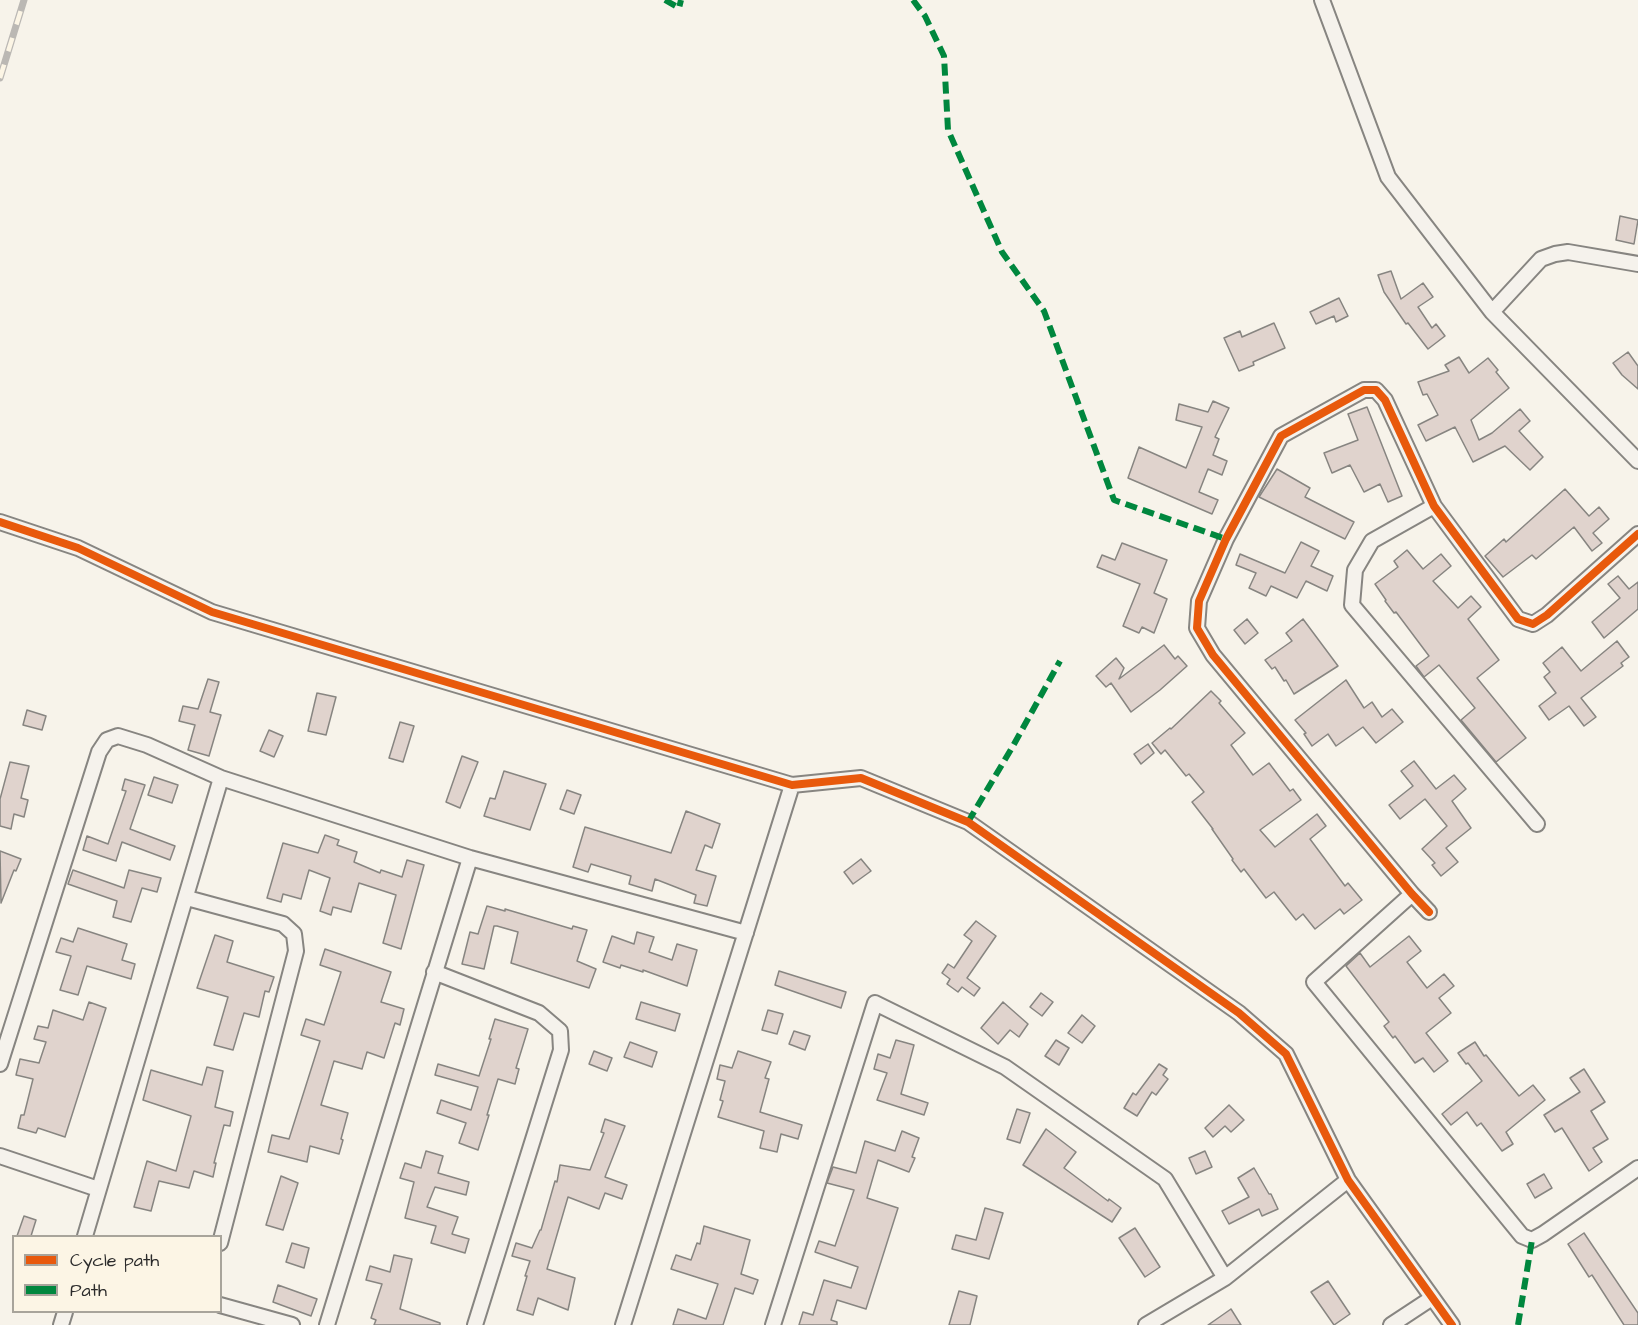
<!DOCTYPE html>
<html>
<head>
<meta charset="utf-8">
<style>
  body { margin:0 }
  #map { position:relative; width:1638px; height:1325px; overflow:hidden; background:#f7f3ea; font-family:"Architects Daughter",sans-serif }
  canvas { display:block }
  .legend { position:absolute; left:12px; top:1235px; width:210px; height:78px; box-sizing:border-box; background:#fcf5e5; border:2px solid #a8a49b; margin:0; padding:8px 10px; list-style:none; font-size:18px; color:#2b2b2b }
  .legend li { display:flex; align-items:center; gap:12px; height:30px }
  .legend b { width:30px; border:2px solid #a8a49b }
</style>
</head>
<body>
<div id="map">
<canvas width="1638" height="1325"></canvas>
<ul class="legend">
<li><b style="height:8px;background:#e8590c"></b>Cycle path</li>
<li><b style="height:8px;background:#00873e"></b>Path</li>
</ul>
</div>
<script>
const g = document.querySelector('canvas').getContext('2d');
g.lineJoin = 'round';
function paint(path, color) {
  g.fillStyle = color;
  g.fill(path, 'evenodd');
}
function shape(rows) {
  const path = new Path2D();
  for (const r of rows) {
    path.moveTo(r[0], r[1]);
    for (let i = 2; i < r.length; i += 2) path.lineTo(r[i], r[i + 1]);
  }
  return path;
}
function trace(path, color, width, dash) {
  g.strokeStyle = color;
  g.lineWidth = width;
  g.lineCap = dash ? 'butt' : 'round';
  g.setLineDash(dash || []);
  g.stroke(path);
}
const building = shape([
  [1620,216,1638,220,1634,244,1616,240,1620,216],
  [1391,271,1401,299,1423,283,1433,297,1418,307,1432,328,1436,324,1445,336,1428,349,1408,323,1406,324,1384,292,1378,275,1391,271],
  [1339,298,1348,316,1336,322,1334,316,1316,324,1310,312,1339,298],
  [1274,323,1285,348,1253,362,1254,365,1239,371,1224,338,1240,331,1242,337,1274,323],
  [1628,352,1638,366,1638,389,1622,375,1613,363,1628,352],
  [1459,357,1469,373,1488,358,1498,370,1496,372,1509,388,1471,420,1479,440,1492,433,1520,409,1530,421,1519,431,1543,457,1530,470,1505,446,1473,462,1455,427,1426,441,1418,425,1438,415,1427,394,1423,395,1418,382,1449,371,1445,365,1459,357],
  [1213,401,1229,408,1215,437,1219,439,1213,455,1227,461,1222,475,1208,469,1199,492,1218,500,1212,514,1128,478,1139,447,1186,468,1202,427,1176,420,1179,404,1208,412,1213,401],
  [1367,407,1402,496,1388,502,1380,484,1364,492,1350,465,1332,473,1324,453,1358,440,1348,414,1367,407],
  [1277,469,1310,488,1305,497,1354,522,1345,539,1259,497,1277,469],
  [1565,489,1589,516,1599,507,1609,519,1593,533,1602,543,1592,551,1574,527,1536,559,1532,555,1503,577,1485,556,1504,539,1506,542,1565,489],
  [1301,542,1319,551,1311,566,1333,576,1327,591,1306,581,1297,598,1271,586,1266,596,1249,588,1256,573,1236,565,1240,554,1285,573,1301,542],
  [1122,543,1167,560,1154,593,1167,599,1154,633,1142,627,1139,633,1123,626,1140,584,1097,567,1102,555,1115,560,1122,543],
  [1407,550,1423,569,1441,554,1451,566,1433,581,1458,608,1471,596,1481,607,1468,619,1499,660,1477,678,1526,738,1496,762,1461,720,1475,708,1439,665,1424,677,1416,666,1429,656,1396,612,1394,613,1385,601,1386,600,1375,584,1398,567,1394,561,1407,550],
  [1618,576,1629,589,1638,582,1638,609,1604,638,1592,622,1620,598,1608,584,1618,576],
  [1247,619,1258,633,1245,644,1234,630,1247,619],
  [1303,619,1338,666,1294,694,1286,680,1284,681,1275,667,1272,669,1265,660,1292,641,1286,633,1303,619],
  [1617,641,1629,657,1621,663,1623,666,1581,698,1596,717,1584,726,1569,706,1549,720,1539,706,1556,693,1544,677,1550,672,1543,663,1562,647,1581,671,1617,641],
  [1164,645,1175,659,1178,656,1187,666,1160,690,1131,712,1111,683,1106,687,1096,676,1116,658,1124,668,1119,679,1164,645],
  [208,679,219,682,210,712,221,715,209,756,188,750,195,725,179,721,183,706,198,709,208,679],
  [1346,680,1364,708,1372,702,1382,717,1392,709,1403,722,1376,743,1363,727,1336,746,1328,734,1312,746,1304,734,1306,733,1295,720,1346,680],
  [1211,691,1221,701,1219,703,1245,733,1231,745,1253,775,1269,763,1290,791,1293,789,1301,800,1260,830,1275,847,1317,814,1326,826,1310,839,1345,886,1348,883,1362,900,1344,914,1340,909,1315,929,1303,914,1296,920,1274,892,1266,898,1244,869,1241,872,1232,860,1233,859,1212,829,1213,829,1192,802,1204,792,1189,774,1186,776,1165,750,1161,754,1152,743,1170,728,1171,729,1211,691],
  [317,693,336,697,326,735,308,731,317,693],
  [27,710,46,716,42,730,23,725,27,710],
  [400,722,414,726,403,762,389,758,400,722],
  [269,730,283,736,274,757,260,751,269,730],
  [1148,744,1154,753,1141,764,1134,754,1148,744],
  [462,756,478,762,460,808,446,802,462,756],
  [1414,761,1436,789,1454,775,1466,789,1452,801,1471,828,1446,848,1458,862,1441,876,1432,865,1435,863,1422,849,1447,826,1425,799,1400,819,1389,805,1413,786,1401,771,1414,761],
  [10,762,29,766,21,798,28,800,24,817,14,814,11,829,0,826,0,799,10,762],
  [504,771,546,784,530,830,484,816,490,798,495,799,504,771],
  [154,777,178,785,172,803,148,795,154,777],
  [125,779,145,785,130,829,175,846,170,860,122,842,116,861,83,850,87,836,108,844,126,791,122,790,125,779],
  [567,790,581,795,574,814,560,809,567,790],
  [686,811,720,824,712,848,705,845,696,870,716,876,707,906,694,903,696,895,655,879,652,891,629,884,631,876,591,864,588,872,573,867,585,827,671,853,686,811],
  [325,835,339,840,337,845,357,852,354,862,380,873,381,870,402,877,407,860,424,865,401,949,383,943,396,895,359,883,351,912,333,907,331,915,320,911,330,878,309,870,301,899,283,894,281,902,267,898,283,843,318,853,325,835],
  [0,851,21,859,16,871,14,870,1,903,0,851],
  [861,859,871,871,853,884,844,872,861,859],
  [73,870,124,888,129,870,161,878,157,892,142,888,131,922,113,917,117,901,68,884,73,870],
  [487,906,505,911,505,909,572,929,573,926,587,930,577,961,596,969,589,988,511,963,518,932,497,926,494,926,484,969,462,964,470,932,478,934,487,906],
  [976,921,996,936,967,978,980,988,974,996,962,987,958,992,947,984,950,979,942,973,948,964,954,968,972,941,964,935,976,921],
  [78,928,127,944,122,960,135,964,131,979,87,966,78,995,60,990,71,956,56,952,61,938,73,942,78,928],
  [637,932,654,937,649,952,672,960,677,944,697,950,687,986,643,970,643,972,621,965,620,968,603,962,612,936,634,944,637,932],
  [215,935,233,941,227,962,274,977,269,992,265,991,259,1017,244,1013,233,1050,214,1045,228,997,197,988,215,935],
  [1409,936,1421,951,1407,962,1427,988,1444,974,1454,986,1439,998,1451,1013,1426,1033,1448,1061,1434,1072,1423,1058,1415,1063,1395,1036,1393,1038,1384,1026,1389,1022,1346,966,1360,953,1370,967,1409,936],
  [325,949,391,972,381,1002,404,1009,400,1025,395,1023,384,1058,367,1052,362,1069,334,1061,321,1105,348,1113,341,1139,343,1140,339,1154,310,1146,307,1162,268,1152,272,1135,289,1139,320,1041,301,1035,306,1019,324,1025,341,972,320,965,325,949],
  [779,971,846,992,841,1008,775,985,779,971],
  [1041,993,1053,1002,1042,1016,1030,1007,1041,993],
  [89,1002,106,1008,65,1137,38,1128,36,1133,18,1128,21,1115,24,1115,33,1079,16,1075,20,1059,39,1063,46,1042,34,1039,38,1026,48,1028,53,1010,83,1020,89,1002],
  [641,1002,680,1014,675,1031,636,1019,641,1002],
  [1003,1002,1028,1024,1019,1037,1010,1030,998,1044,981,1028,1003,1002],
  [768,1010,783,1014,777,1034,762,1030,768,1010],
  [1082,1015,1095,1026,1082,1043,1068,1033,1082,1015],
  [495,1019,528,1029,516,1068,519,1069,515,1084,498,1079,487,1115,489,1115,478,1150,459,1143,466,1123,437,1113,441,1100,471,1110,478,1087,435,1075,438,1064,479,1076,491,1039,489,1039,495,1019],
  [794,1031,810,1036,805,1050,789,1044,794,1031],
  [896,1040,914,1045,901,1094,928,1103,924,1115,877,1100,887,1073,874,1069,878,1054,890,1058,896,1040],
  [1056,1040,1069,1048,1059,1065,1045,1056,1056,1040],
  [630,1042,657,1052,652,1067,624,1057,630,1042],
  [1475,1042,1484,1056,1486,1055,1519,1096,1533,1085,1545,1100,1506,1132,1513,1144,1502,1151,1481,1123,1477,1126,1467,1112,1451,1125,1442,1114,1482,1081,1468,1063,1466,1064,1458,1053,1475,1042],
  [594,1051,612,1058,607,1071,589,1064,594,1051],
  [738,1051,771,1062,765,1078,769,1079,760,1112,802,1125,798,1139,781,1134,777,1152,760,1148,764,1131,718,1117,723,1101,720,1100,725,1081,717,1079,720,1065,732,1068,738,1051],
  [1159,1064,1167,1069,1163,1075,1168,1079,1156,1095,1152,1092,1137,1116,1124,1108,1133,1093,1136,1095,1159,1064],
  [207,1067,223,1071,215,1107,233,1112,230,1126,224,1125,214,1163,216,1163,213,1177,194,1171,189,1188,159,1181,151,1211,134,1207,147,1161,176,1171,191,1116,143,1100,151,1070,202,1085,207,1067],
  [1584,1069,1605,1102,1591,1111,1608,1139,1593,1148,1602,1162,1589,1171,1562,1128,1555,1132,1544,1115,1580,1092,1570,1078,1584,1069],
  [1229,1105,1244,1120,1231,1132,1225,1126,1213,1137,1205,1128,1229,1105],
  [1017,1109,1030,1113,1020,1143,1007,1139,1017,1109],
  [605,1119,625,1126,605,1177,627,1185,622,1199,605,1193,599,1209,568,1197,547,1269,575,1278,568,1310,538,1298,533,1315,517,1310,527,1276,525,1276,530,1261,512,1256,516,1243,532,1248,540,1230,541,1230,555,1181,557,1182,560,1165,590,1170,604,1133,601,1132,605,1119],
  [1046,1129,1076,1152,1064,1168,1108,1201,1109,1199,1121,1208,1112,1222,1023,1165,1046,1129],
  [902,1131,919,1138,912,1157,915,1158,909,1172,878,1160,867,1198,898,1208,866,1309,837,1300,831,1320,837,1322,837,1325,799,1325,803,1312,813,1315,824,1280,851,1288,858,1267,815,1252,819,1241,835,1246,854,1190,827,1183,833,1167,856,1173,865,1141,895,1151,902,1131],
  [426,1151,443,1156,438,1173,469,1182,466,1195,435,1187,427,1207,458,1217,452,1234,469,1239,465,1253,431,1243,436,1226,405,1218,414,1182,400,1178,405,1163,421,1168,426,1151],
  [1205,1151,1212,1167,1196,1174,1189,1158,1205,1151],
  [1254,1168,1269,1194,1271,1194,1278,1209,1262,1216,1259,1209,1229,1224,1222,1211,1249,1197,1238,1178,1254,1168],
  [1544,1174,1552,1188,1535,1198,1527,1184,1544,1174],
  [281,1176,298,1183,283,1230,266,1225,281,1176],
  [985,1208,1003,1213,989,1259,952,1249,956,1235,976,1240,985,1208],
  [24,1216,36,1220,31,1236,17,1236,24,1216],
  [704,1226,750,1240,741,1274,758,1280,753,1294,735,1288,723,1325,673,1325,678,1309,706,1319,718,1284,671,1269,676,1255,691,1260,697,1243,700,1244,704,1226],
  [1135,1228,1160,1267,1145,1277,1119,1238,1135,1228],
  [1584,1233,1638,1313,1638,1325,1624,1325,1592,1275,1589,1277,1568,1244,1584,1233],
  [292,1243,309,1248,304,1268,286,1262,292,1243],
  [394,1255,412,1259,400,1309,440,1323,440,1325,374,1325,376,1320,371,1318,382,1284,366,1280,370,1266,390,1272,394,1255],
  [1328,1281,1350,1314,1334,1325,1311,1292,1328,1281],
  [278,1285,317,1299,311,1316,273,1302,278,1285],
  [959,1291,977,1296,970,1325,949,1325,959,1291],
  [1231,1309,1241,1325,1208,1325,1221,1316,1231,1309]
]);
paint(building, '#e0d3cd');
trace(building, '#878581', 1.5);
const street = shape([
  [1322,0,1388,177,1492,312,1638,461],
  [1492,312,1541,259,1555,254,1568,252,1638,264],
  [1434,506,1372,541,1355,570,1352,605,1537,824],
  [0,522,78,548,212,612,792,785,861,778,968,822,1239,1013,1286,1054,1348,1180,1452,1325],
  [1412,894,1314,982,1522,1236,1532,1240,1543,1234,1638,1168],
  [187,898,283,924,294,934,296,951,220,1243],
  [1429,912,1412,894,1213,655,1197,628,1199,601,1226,539,1281,436,1364,390,1376,390,1385,400,1434,506,1518,619,1533,624,1547,615,1638,534],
  [434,972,539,1013,560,1031,561,1050,475,1325],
  [0,1064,99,752,107,740,118,736,147,745,221,778,470,858,746,933],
  [0,1156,98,1189],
  [85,1236,221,778],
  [220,1305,292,1325],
  [61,1325,65,1312],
  [327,1325,470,858],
  [623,1325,792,785],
  [773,1325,875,1003,1005,1067,1165,1179,1225,1278],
  [1146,1325,1225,1278,1348,1180],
  [1391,1325,1432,1298]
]);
trace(street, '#878581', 18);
trace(street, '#f5f2ec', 14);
const rail = shape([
  [0,78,24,0]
]);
trace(rail, '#bbb8b4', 7);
trace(rail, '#fcf5e5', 4.5, [14]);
trace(shape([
  [665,0,679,8,681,0],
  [913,0,925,16,944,56,948,130,1002,252,1044,311,1114,500,1226,539],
  [968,822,1013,746,1060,661],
  [1518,1325,1532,1240]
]), '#00873e', 6, [12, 6]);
trace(shape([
  [0,522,78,548,212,612,792,785,861,778,968,822,1239,1013,1286,1054,1348,1180,1452,1325],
  [1429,912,1412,894,1213,655,1197,628,1199,601,1226,539,1281,436,1364,390,1376,390,1385,400,1434,506,1518,619,1533,624,1547,615,1638,534]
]), '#e8590c', 8);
</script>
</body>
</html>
